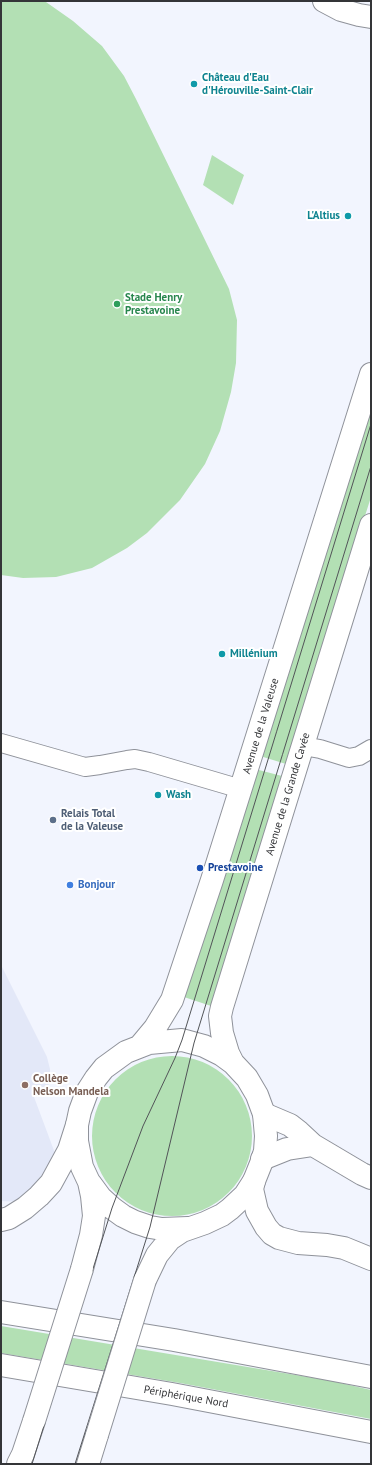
<!DOCTYPE html>
<html>
<head>
<meta charset="utf-8">
<style>
  body { margin:0 }
  #map { position:relative; width:372px; height:1465px; overflow:hidden; background:#f2f5fe; font-family:"PT Sans",sans-serif }
  canvas { display:block }
  .frame { position:absolute; inset:0; border:2px solid #343538; pointer-events:none }
</style>
</head>
<body>
<div id="map">
<canvas width="372" height="1465"></canvas>
<div class="frame"></div>
</div>
<script>
const g = document.querySelector('canvas').getContext('2d');
g.lineJoin = 'round';
function paint(path, color) {
  g.fillStyle = color;
  g.fill(path, 'evenodd');
}
function shape(rows) {
  const path = new Path2D();
  for (const r of rows) {
    if (r.length === 3) {
      path.moveTo(r[0] + r[2], r[1]);
      path.arc(r[0], r[1], r[2], 0, 2 * Math.PI);
      continue;
    }
    path.moveTo(r[0], r[1]);
    for (let i = 2; i < r.length; i += 2) path.lineTo(r[i], r[i + 1]);
  }
  return path;
}
function trace(path, color, width, dash) {
  g.strokeStyle = color;
  g.lineWidth = width;
  g.lineCap = dash ? 'butt' : 'round';
  g.setLineDash(dash || []);
  g.stroke(path);
}
function drawText(font, color, halo, rows, align = 'center') {
  g.font = font + ' "PT Sans",sans-serif';
  g.lineWidth = 4;
  g.setLineDash([]);
  g.textBaseline = 'middle';
  g.strokeStyle = halo;
  g.fillStyle = color;
  for (const [text, x, y, turn = 0] of rows) {
    g.save();
    g.translate(x, y);
    g.rotate((+turn || 0) * Math.PI / 180);
    g.textAlign = isNaN(turn) ? turn : align;
    if (halo) g.strokeText(text, 0, 0);
    g.fillText(text, 0, 0);
    g.restore();
  }
}
paint(shape([
  [1,965,47,1057,50,1069,50,1083,45,1089,34,1097,65,1180,21,1202,1,1201]
]), '#e3e8f8');
paint(shape([
  [1,1,42,1,46,2,73,21,102,46,124,76,136,99,229,289,237,320,236,363,231,392,220,431,205,464,180,500,147,533,127,548,92,568,56,577,23,578,1,575],
  [212,155,244,175,233,205,203,185],
  [371,402,371,497,286,764,260,756],
  [255,769,282,776,217,1008,181,996,203,943],
  [172,1136,80],
  [1,1326,332,1381,371,1390,371,1419,180,1383,1,1353]
]), '#b3e0b4');
const minor = shape([
  [1,743,85,767,100,765,127,760,135,759,149,762,241,789],
  [303,746,320,749,349,758,359,756,371,749]
]);
const tertiary = shape([
  [324,1,341,10,359,15,371,17],
  [264,1114,290,1125,299,1132,313,1145,362,1174,371,1178],
  [262,1159,287,1149,313,1145]
]);
const secondary = shape([
  [140,1046,155,1028,172,1000,212,880,371,374],
  [233,1063,228,1053,222,1033,220,1016,222,1007,371,525],
  [90,1183,101,1198,112,1208,123,1216,135,1222,150,1227,162,1229,188,1228],
  [82,1269,91,1235,94,1216,92,1196,89,1182,82,1167,77,1141,77,1125,80,1111,87,1092,96,1078,104,1068,126,1052,149,1043,182,1040,204,1046,222,1055,233,1063,247,1078,257,1095,264,1114,266,1136,265,1151,262,1161,254,1181,245,1195,230,1209,222,1215,205,1223,182,1231,170,1239,157,1255,145,1280],
  [18,1464,23,1454,34,1421],
  [88,1464,97,1435]
]);
const trunk = shape([
  [254,1181,252,1189,257,1211,266,1227,272,1234,279,1238,298,1243,327,1245,344,1248,371,1259],
  [1,1220,9,1218,25,1208,39,1196,51,1183,69,1150,77,1125],
  [1,1312,174,1340,371,1377],
  [1,1365,172,1394,371,1432]
]);
trace(minor, '#8f929a', 20);
trace(tertiary, '#8f929a', 24);
trace(secondary, '#8f929a', 24);
trace(trunk, '#8f929a', 24);
trace(minor, '#fff', 18);
trace(tertiary, '#fff', 22);
trace(secondary, '#fff', 22);
trace(trunk, '#fff', 22);
trace(shape([
  [32,1464,112,1208,143,1126,175,1058,182,1040,371,424],
  [75,1464,150,1227,194,1043,371,466]
]), '#525458', 1);
const secondaryBridge = shape([
  [34,1421,82,1269],
  [97,1435,145,1280]
]);
trace(secondaryBridge, '#8f929a', 24, []);
trace(secondaryBridge, '#fff', 22);
for (const [x, y, r, color] of [
  [194,84,4,"#0f9aa8"],
  [348,216,4,"#0f9aa8"],
  [117,304,4,"#2e9e5b"],
  [222,654,4,"#0f9aa8"],
  [158,795,4,"#0f9aa8"],
  [53,820,4,"#5c6f8a"],
  [200,868,4,"#1a4fb4"],
  [70,885,4,"#3f7fe0"],
  [25,1085,4,"#8d6e63"]
]) {
  const dot = new Path2D();
  dot.arc(x, y, r, 0, 2 * Math.PI);
  g.fillStyle = color;
  g.fill(dot);
  trace(dot, '#fff', 1.5);
}
drawText('bold 11px', '#0d838f', '#fff', [
  ["Château d'Eau",202,78],
  ["d'Hérouville-Saint-Clair",202,91],
  ["L'Altius",340,216,"right"],
  ["Millénium",230,654],
  ["Wash",166,795]
], 'left');
drawText('bold 11px', '#27864d', '#fff', [
  ["Stade Henry",125,298],
  ["Prestavoine",125,311]
], 'left');
drawText('11px', '#343538', '#fff', [
  ["Avenue de la Valeuse",261,726,-73],
  ["Avenue de la Grande Cavée",288,794,-73],
  ["Périphérique Nord",186,1397,10]
]);
drawText('bold 11px', '#4e5e75', '#fff', [
  ["Relais Total",61,814],
  ["de la Valeuse",61,827]
], 'left');
drawText('bold 11px', '#164399', '#fff', [
  ["Prestavoine",208,868]
], 'left');
drawText('bold 11px', '#366cbe', '#fff', [
  ["Bonjour",78,885]
], 'left');
drawText('bold 11px', '#785e54', '#fff', [
  ["Collège",33,1079],
  ["Nelson Mandela",33,1092]
], 'left');
</script>
</body>
</html>
